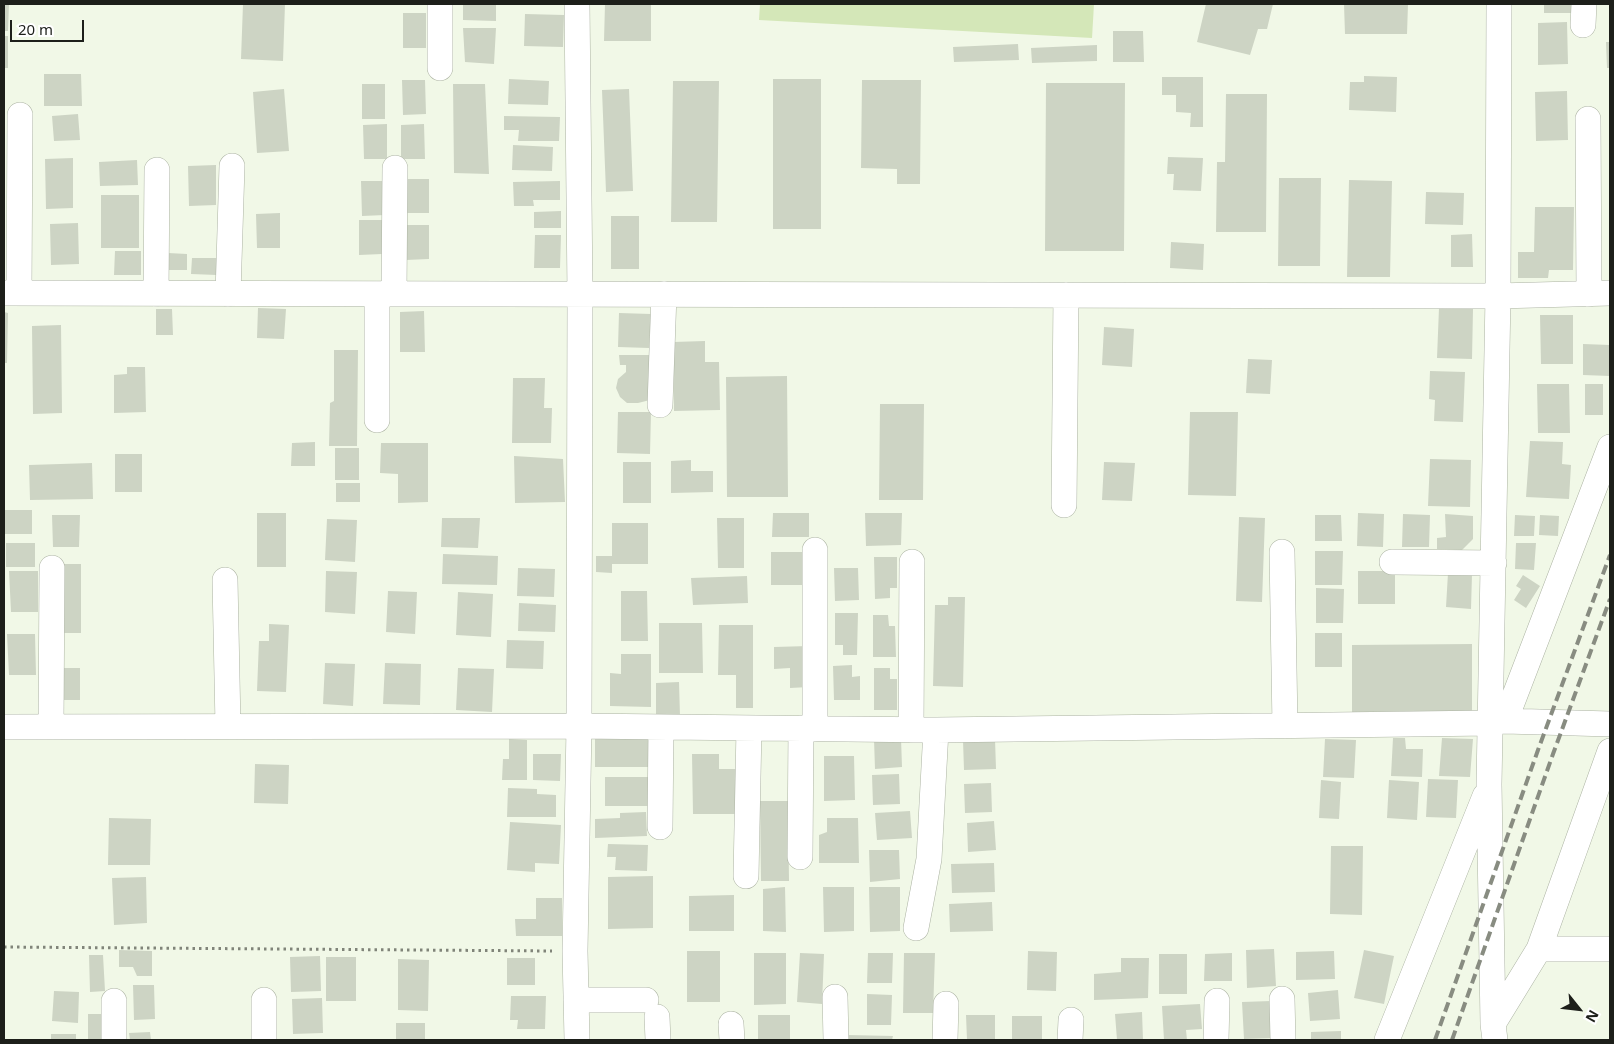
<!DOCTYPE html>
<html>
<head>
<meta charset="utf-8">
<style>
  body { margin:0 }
  #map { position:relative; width:1614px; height:1044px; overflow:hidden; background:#f1f8e7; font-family:"Noto Sans",sans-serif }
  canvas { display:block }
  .frame { position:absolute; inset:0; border:5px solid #1d1f1a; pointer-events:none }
  .north { position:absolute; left:1554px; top:984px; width:50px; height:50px; -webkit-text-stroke:4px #fff; paint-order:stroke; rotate:119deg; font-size:14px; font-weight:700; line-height:20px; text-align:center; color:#1d1f1a }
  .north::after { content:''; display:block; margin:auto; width:18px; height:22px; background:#1d1f1a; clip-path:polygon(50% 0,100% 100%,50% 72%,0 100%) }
  .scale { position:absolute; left:10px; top:20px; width:74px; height:22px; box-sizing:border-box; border:2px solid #1d1f1a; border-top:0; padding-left:6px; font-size:15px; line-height:18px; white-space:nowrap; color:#1d1f1a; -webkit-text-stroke:4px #fff; paint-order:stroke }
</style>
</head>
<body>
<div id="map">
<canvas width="1614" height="1044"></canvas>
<div class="frame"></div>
<div class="north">N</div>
<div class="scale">20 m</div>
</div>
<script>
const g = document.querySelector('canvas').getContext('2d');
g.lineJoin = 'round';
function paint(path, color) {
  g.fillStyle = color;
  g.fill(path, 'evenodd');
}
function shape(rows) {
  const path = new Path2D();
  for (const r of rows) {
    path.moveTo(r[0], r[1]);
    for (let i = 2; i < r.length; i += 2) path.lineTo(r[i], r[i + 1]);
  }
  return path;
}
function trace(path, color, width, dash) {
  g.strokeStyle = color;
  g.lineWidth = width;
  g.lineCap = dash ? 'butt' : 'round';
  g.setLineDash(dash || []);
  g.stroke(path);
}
paint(shape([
  [760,4,1094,4,1092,38,759,20]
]), '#d4e7b8');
paint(shape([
  [4,4,9,4,8,31,4,31],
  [243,4,285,4,283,61,241,59],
  [463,4,496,4,496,21,463,20],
  [605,4,651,4,651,41,604,41],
  [1206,4,1273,4,1267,29,1258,29,1250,55,1197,42],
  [1344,4,1408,4,1407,34,1345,34],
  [1544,4,1574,4,1574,13,1544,13],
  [403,13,426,13,426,48,403,48],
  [525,14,564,15,563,47,524,46],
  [1567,22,1568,64,1538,65,1538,23],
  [463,28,496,28,494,64,465,62],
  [1113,31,1143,31,1144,62,1113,62],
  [4,36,8,36,8,68,4,68],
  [1606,42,1610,42,1610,68,1607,68],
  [1018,44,1019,60,954,62,953,47],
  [1097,45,1097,61,1032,63,1031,48],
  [44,74,81,74,82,106,44,106],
  [1364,76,1397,77,1396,112,1349,110,1350,82,1364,82],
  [1162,77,1203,77,1203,127,1190,127,1191,113,1176,112,1176,95,1162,95],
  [509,79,549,81,548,105,508,104],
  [773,79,821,79,821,229,773,229],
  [402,80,425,80,426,114,403,115],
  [862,80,921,80,920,184,897,184,897,169,861,168],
  [673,81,719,81,717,222,671,222],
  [1046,83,1125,83,1124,251,1045,251],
  [362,84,385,84,385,119,362,119],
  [453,84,485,84,489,174,454,173],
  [284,89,289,151,257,153,253,92],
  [629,89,633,191,606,192,602,90],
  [1567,91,1568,140,1536,141,1535,92],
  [1226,94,1267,94,1266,232,1216,232,1217,162,1225,162],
  [78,114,80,140,54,141,52,116],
  [504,116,560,117,559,141,518,141,519,130,504,130],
  [387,124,387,159,364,159,363,125],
  [424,124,425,159,401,159,401,125],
  [513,145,553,147,552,171,512,170],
  [1168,157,1203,158,1201,191,1173,190,1174,174,1167,174],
  [73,158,73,208,46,209,45,159],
  [137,160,138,185,100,186,99,162],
  [216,165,216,205,189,206,188,166],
  [1279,178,1321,178,1320,266,1278,266],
  [405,179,429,179,429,213,406,213],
  [1349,180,1392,181,1390,277,1347,277],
  [361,181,384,181,385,215,362,216],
  [560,181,560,200,533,200,534,206,514,206,513,182],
  [1426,192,1464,193,1463,225,1425,224],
  [101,195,139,195,139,248,101,248],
  [1535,207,1574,207,1573,270,1549,270,1548,278,1518,278,1518,252,1534,252],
  [561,211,561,228,534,228,534,212],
  [280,213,280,248,257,248,256,214],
  [611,216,639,216,639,269,611,269],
  [359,220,382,220,382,254,359,255],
  [78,223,79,264,51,265,50,224],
  [405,225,429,225,429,259,406,260],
  [1472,234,1473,267,1451,267,1451,235],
  [535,235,561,235,560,268,534,268],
  [1171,242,1204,244,1203,270,1170,268],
  [115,251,141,251,141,275,114,275],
  [168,253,187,254,187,270,168,270],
  [192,258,218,258,217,275,191,274],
  [258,308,286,309,284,339,257,338],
  [1439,308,1473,309,1472,359,1437,358],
  [156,309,172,309,173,335,156,335],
  [424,311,425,352,400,352,400,312],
  [4,312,8,313,7,363,4,363],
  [619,313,651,314,649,348,618,347],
  [1540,315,1573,315,1573,364,1541,364],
  [61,325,62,413,33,414,32,326],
  [1104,327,1134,329,1132,367,1102,365],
  [705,341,705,362,719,362,720,410,674,411,673,342],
  [1583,344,1610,345,1610,376,1583,375],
  [334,350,358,350,357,446,329,446,330,403,334,401],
  [619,355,650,355,650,400,638,403,627,403,620,397,616,388,618,379,626,372,626,365,620,365],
  [1248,359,1272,360,1270,394,1246,393],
  [127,367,145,367,146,412,114,413,114,375,127,374],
  [1430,371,1465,372,1463,422,1434,421,1435,400,1429,399],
  [787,376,788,497,727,497,726,377],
  [513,378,545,378,544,408,552,408,551,443,512,443],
  [1537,384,1569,384,1570,433,1538,433],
  [1585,384,1603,384,1603,415,1585,415],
  [880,404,924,404,923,500,879,500],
  [618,412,651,412,650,454,617,453],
  [1190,412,1238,412,1236,496,1188,495],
  [1530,441,1563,442,1562,464,1571,465,1569,499,1526,497],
  [315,442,315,466,291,466,292,443],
  [381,443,428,443,428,502,398,503,398,474,380,473],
  [335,448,359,448,359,480,335,480],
  [115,454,142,454,142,492,115,492],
  [514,456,563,459,565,502,515,503],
  [1430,459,1471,460,1470,507,1428,506],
  [691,460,691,471,713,471,713,492,671,493,671,461],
  [623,462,651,462,651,503,623,503],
  [1104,462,1135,463,1132,501,1102,500],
  [92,463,93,499,30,500,29,465],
  [336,483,360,483,360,502,336,502],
  [4,510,32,510,32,534,4,534],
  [257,513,286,513,286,567,257,567],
  [773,513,809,513,809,537,772,537],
  [865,513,902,513,901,545,866,546],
  [1358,513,1384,514,1383,547,1357,546],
  [1403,514,1430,515,1429,547,1402,547],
  [1445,514,1473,516,1473,539,1462,550,1437,549,1437,538,1446,537],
  [52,515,80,515,79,547,53,547],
  [1315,515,1341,515,1342,541,1315,541],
  [1515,515,1535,516,1534,536,1514,536],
  [1540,515,1559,516,1558,536,1539,535],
  [1239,517,1265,518,1262,602,1236,601],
  [442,518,480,518,478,548,441,547],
  [717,518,744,518,744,568,718,568],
  [327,519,357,520,355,562,325,560],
  [612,523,648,523,648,564,612,564,612,573,596,572,596,556,612,556],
  [6,543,35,543,35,567,6,567],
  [1516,543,1536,543,1534,570,1515,569],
  [1315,551,1343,551,1342,585,1315,585],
  [771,552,807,552,807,585,771,585],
  [443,554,498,556,497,585,442,584],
  [874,557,897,557,897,588,890,588,890,598,875,599],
  [59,564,81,564,81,633,60,633],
  [518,568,555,569,554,597,517,596],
  [834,568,858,568,859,600,835,601],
  [9,571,38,571,38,612,11,612],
  [326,571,357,572,355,614,325,612],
  [1358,571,1395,571,1395,604,1358,604],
  [1448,573,1472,574,1471,609,1446,607],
  [1523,575,1540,586,1526,608,1514,600,1521,589,1516,586],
  [747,576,748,603,693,605,691,578],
  [1316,588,1344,589,1343,623,1316,623],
  [388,591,417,592,415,634,386,632],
  [621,591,647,591,648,641,621,641],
  [458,592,493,594,491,637,456,635],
  [948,597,965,597,963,687,933,686,935,605,948,605],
  [519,603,556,605,555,632,518,631],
  [835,613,858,613,857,655,843,655,843,645,835,645],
  [873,615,888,615,889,626,895,626,896,657,873,657],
  [659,623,702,623,703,673,659,673],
  [269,624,289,625,286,692,257,691,259,641,269,641],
  [719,625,753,625,753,708,736,708,736,675,718,675],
  [1315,633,1342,633,1342,667,1315,667],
  [7,634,35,634,36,675,9,675],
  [507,640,544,641,543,669,506,668],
  [1472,644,1472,711,1352,712,1352,645],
  [809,646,809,687,790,688,790,668,774,669,774,647],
  [621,654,651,654,651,707,610,706,610,673,621,674],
  [325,663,355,664,353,706,323,704],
  [385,663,421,664,420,705,383,704],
  [852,665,852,677,860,676,860,700,834,700,833,666],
  [59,668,80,668,80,700,59,700],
  [458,668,494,669,492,712,456,710],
  [874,668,890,668,890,679,897,679,897,710,874,710],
  [679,682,680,716,656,716,656,683],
  [595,736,648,736,648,767,595,767],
  [901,738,902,767,875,769,874,739],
  [1393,738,1405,738,1406,749,1423,749,1422,777,1391,776],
  [1442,738,1473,739,1470,777,1439,776],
  [509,739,527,740,527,780,502,780,503,759,509,759],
  [995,739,996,769,964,770,963,740],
  [1325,739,1356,740,1354,778,1323,777],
  [533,754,561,754,560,781,533,780],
  [692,754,719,754,719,769,737,769,737,814,693,814],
  [824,756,854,756,855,800,824,801],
  [255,764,289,765,288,804,254,803],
  [899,774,900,804,873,805,872,775],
  [605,777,648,777,649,806,605,806],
  [1428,779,1458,780,1456,818,1426,817],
  [1321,780,1341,782,1339,819,1319,818],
  [1389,780,1419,782,1417,820,1387,818],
  [991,783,992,812,965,813,964,784],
  [508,788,537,789,537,794,556,795,556,817,507,817],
  [760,801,788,801,789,881,761,881],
  [910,811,912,838,877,840,875,813],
  [646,812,647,836,595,838,595,819,620,818,620,813],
  [109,818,151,819,150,865,108,865],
  [827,818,858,818,859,863,819,863,819,835,827,832],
  [994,821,996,850,968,852,967,823],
  [510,822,561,825,559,864,535,863,535,872,507,870],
  [608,844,648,845,647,871,615,870,616,857,607,857],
  [1331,846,1363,846,1362,915,1330,914],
  [869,850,899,850,900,879,870,882],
  [994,863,995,892,952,893,951,864],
  [653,876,653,928,608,929,608,877],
  [146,877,147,923,114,925,112,878],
  [785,887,786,932,763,931,763,889],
  [823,887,854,887,854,931,824,932],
  [869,887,900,887,900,931,870,932],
  [734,895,734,931,689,931,689,896],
  [536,898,562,898,562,936,516,936,515,919,536,919],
  [992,902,993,931,950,932,949,904],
  [1274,949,1276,986,1247,988,1246,950],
  [119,950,152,951,152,976,137,976,133,967,119,967],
  [1364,950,1394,956,1384,1004,1354,998],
  [687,951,720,951,720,1002,687,1002],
  [1028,951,1057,952,1056,991,1027,990],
  [1334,951,1335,979,1296,980,1296,952],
  [754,953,786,953,786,1004,754,1005],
  [800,953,824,954,822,1004,797,1002],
  [868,953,893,953,892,983,867,983],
  [904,953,935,953,933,1013,903,1013],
  [1232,953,1232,981,1204,981,1205,954],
  [1159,954,1187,954,1187,994,1159,994],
  [89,955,103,955,105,991,90,992],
  [320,956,321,991,291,992,290,957],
  [326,957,356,957,356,1001,326,1001],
  [507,958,535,958,535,985,507,985],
  [1121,958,1149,958,1148,998,1094,1000,1094,974,1121,972],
  [398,959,429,960,428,1011,398,1010],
  [133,985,154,985,155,1019,134,1020],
  [1338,990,1340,1019,1310,1021,1308,993],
  [54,991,79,992,78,1023,52,1021],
  [867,994,892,995,891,1025,867,1025],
  [511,996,546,996,545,1029,517,1029,518,1020,510,1020],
  [322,998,323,1033,293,1034,292,999],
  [1271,1001,1273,1038,1244,1039,1242,1002],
  [1200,1004,1202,1029,1186,1030,1187,1040,1164,1040,1162,1006],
  [1142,1012,1143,1040,1117,1040,1115,1014],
  [88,1014,104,1014,104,1040,88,1040],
  [758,1015,790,1015,790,1040,758,1040],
  [966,1015,995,1015,995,1040,967,1040],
  [1012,1016,1042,1016,1042,1040,1012,1040],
  [396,1023,425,1023,425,1040,396,1040],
  [1341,1031,1341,1040,1311,1040,1311,1032],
  [150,1032,151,1040,130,1040,129,1033],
  [51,1034,76,1034,76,1040,51,1040],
  [847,1035,893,1036,892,1040,846,1040]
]), '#cdd4c4');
const minor = shape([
  [440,4,440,68],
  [577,4,580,294,579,726,575,951,577,1040],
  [1583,25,1584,4],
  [1588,119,1589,294],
  [4,293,1498,296,1610,293],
  [19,293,20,115],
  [156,294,157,170],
  [228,294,232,166],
  [377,294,377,420],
  [394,294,395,168],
  [660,405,664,294],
  [1064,505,1066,295],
  [815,550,815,729],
  [1282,552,1285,726],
  [1392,562,1494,563],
  [225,580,228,726],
  [1505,721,1610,447],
  [4,727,579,726,936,730,1491,723,1505,721,1610,724],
  [51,727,52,568],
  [911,730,912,562],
  [660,827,661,728],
  [800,857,801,728],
  [746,876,749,728],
  [916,928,929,859,936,730],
  [1539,949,1610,949],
  [835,997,836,1040],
  [1282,999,1283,1040],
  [576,1000,646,1000],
  [114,1001,114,1040],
  [657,1017,658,1040],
  [731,1024,732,1040],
  [1493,1024,1539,949,1610,751],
  [264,1040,264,1000],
  [945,1040,946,1004],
  [1070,1040,1071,1020],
  [1216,1040,1217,1001],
  [1387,1040,1485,796],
  [1495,1040,1493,1024,1489,784,1498,296,1499,4]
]);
trace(minor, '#acb3a3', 26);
trace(shape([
  [4,947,552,951]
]), '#808479', 3, [2.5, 4]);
trace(minor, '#fff', 25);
trace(shape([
  [1435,1040,1538,750,1610,555],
  [1452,1040,1553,754,1610,599]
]), '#888c81', 4, [10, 5]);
</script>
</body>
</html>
